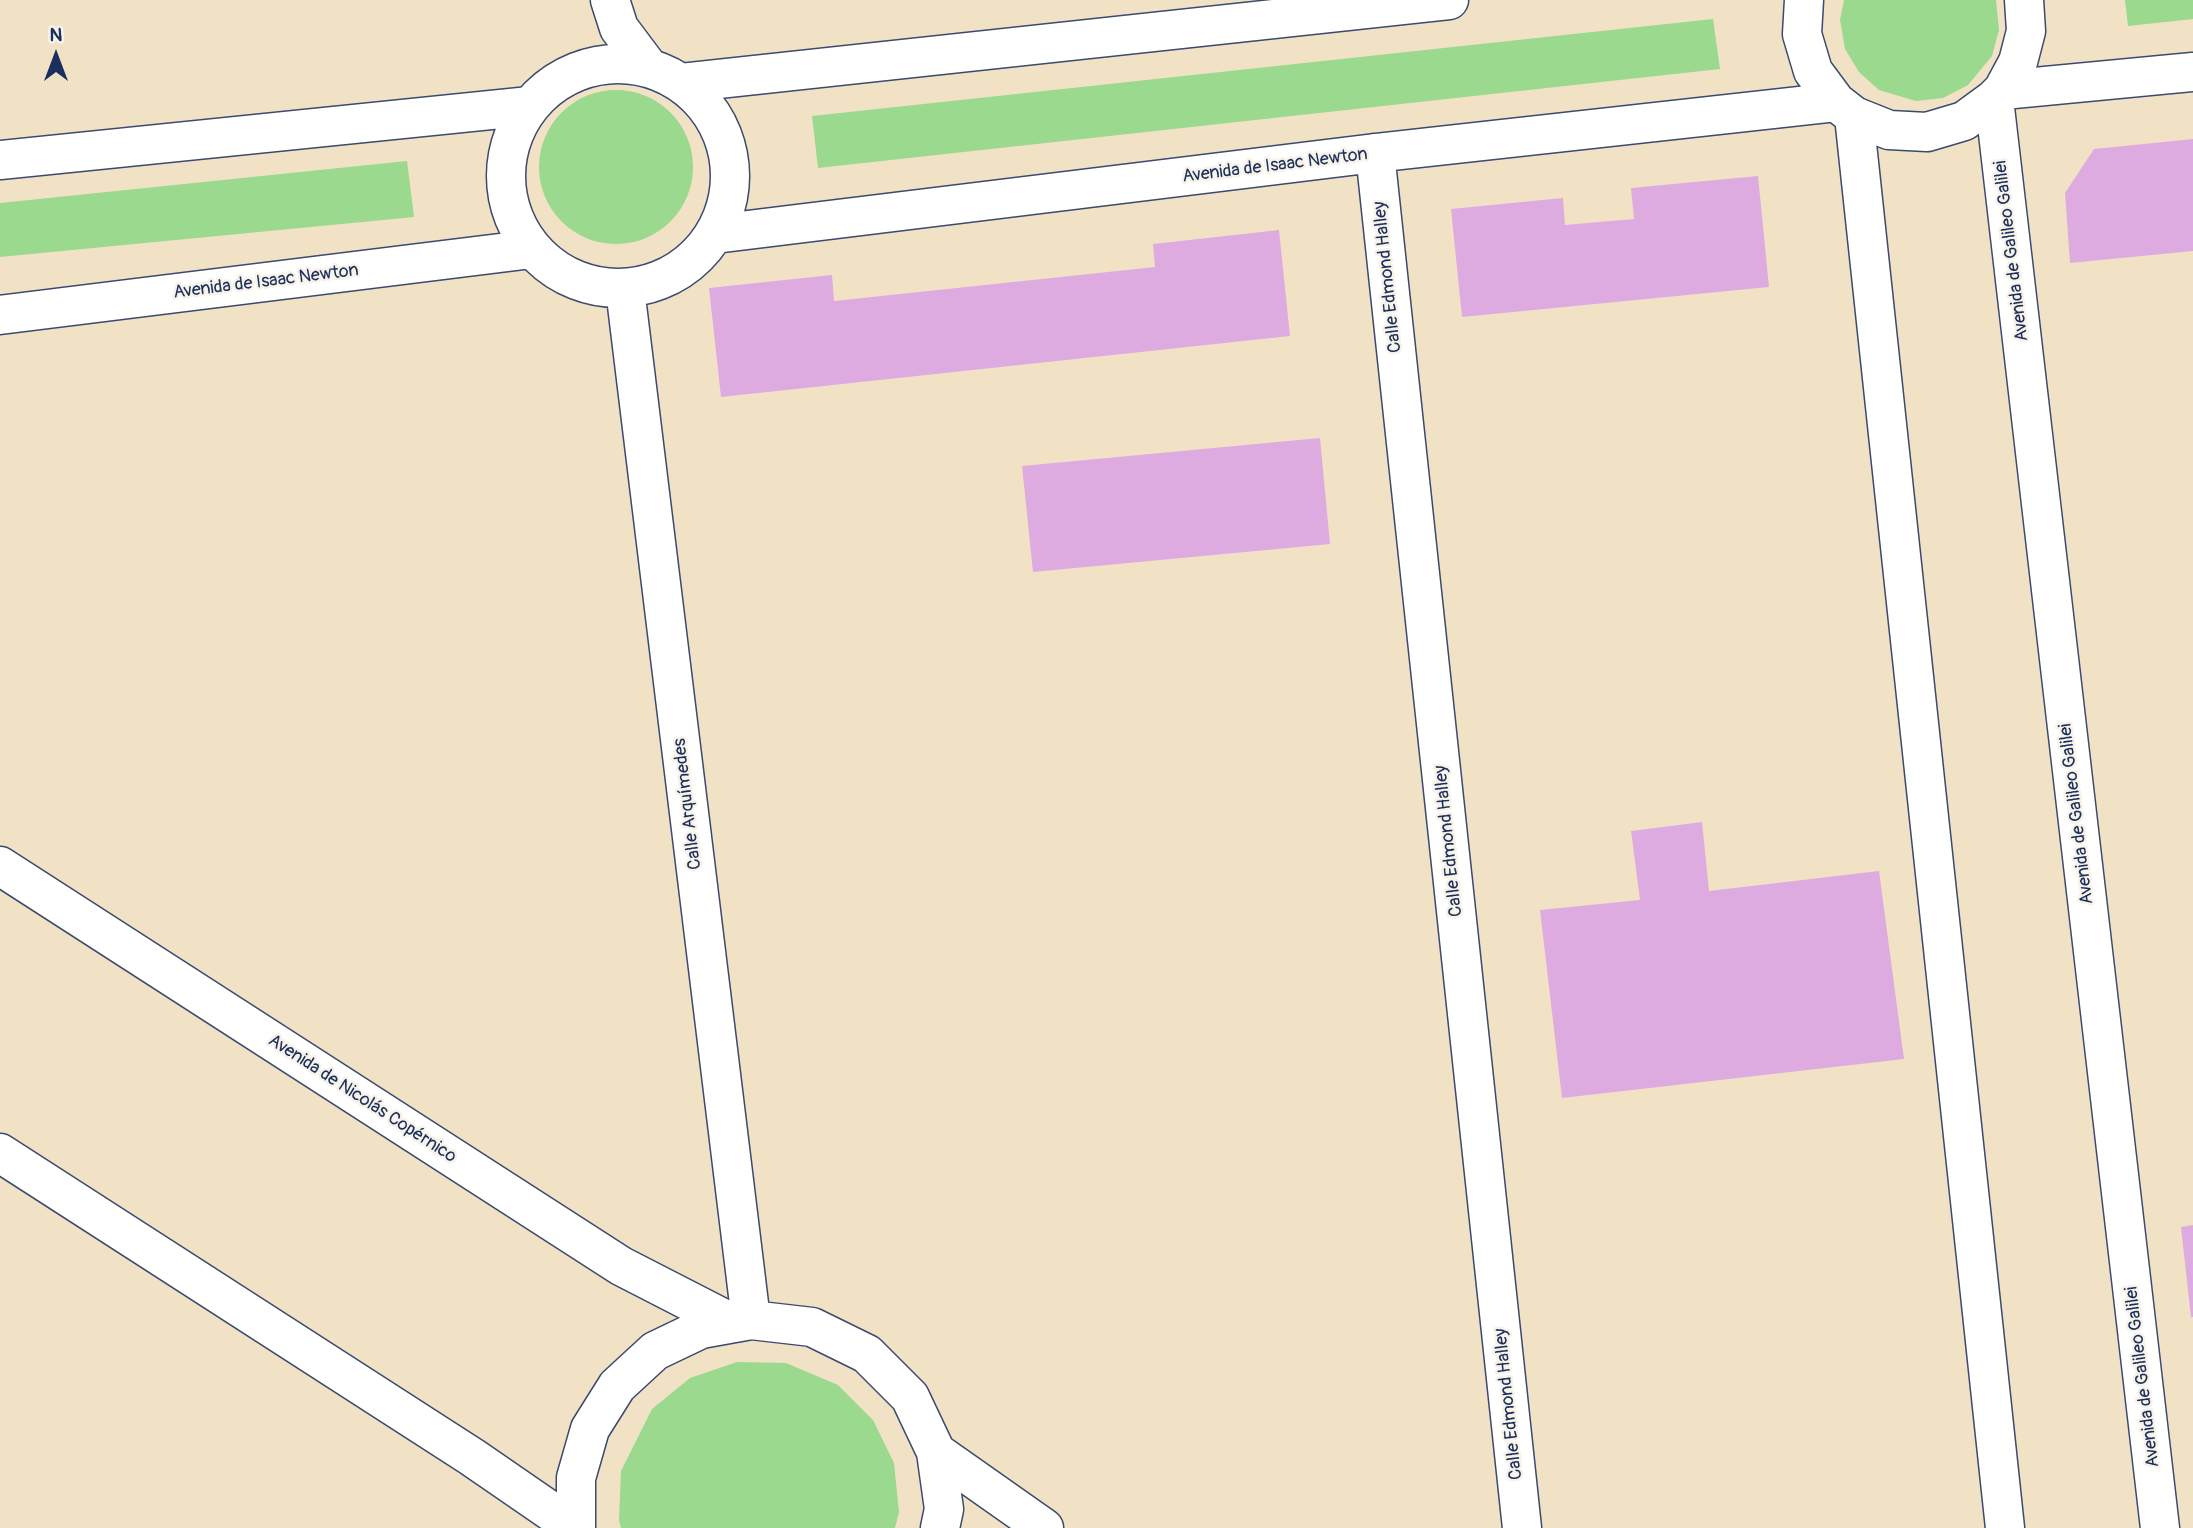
<!DOCTYPE html>
<html>
<head>
<meta charset="utf-8">
<style>
  body { margin:0 }
  #map { position:relative; width:2193px; height:1528px; overflow:hidden; background:#f1e2c6; font-family:Pangolin,sans-serif }
  canvas { display:block }
  .north { position:absolute; left:21px; top:21px; width:70px; height:70px; -webkit-text-stroke:5px #f7f3e8; paint-order:stroke; rotate:0deg; font-size:19px; font-weight:700; line-height:28px; text-align:center; color:#1b2f5e }
  .north::after { content:''; display:block; margin:auto; width:24px; height:32px; background:#1b2f5e; clip-path:polygon(50% 0,100% 100%,50% 72%,0 100%) }
</style>
</head>
<body>
<div id="map">
<canvas width="2193" height="1528"></canvas>
<div class="north">N</div>
</div>
<script>
const g = document.querySelector('canvas').getContext('2d');
g.lineJoin = 'round';
function paint(path, color) {
  g.fillStyle = color;
  g.fill(path, 'evenodd');
}
function shape(rows) {
  const path = new Path2D();
  for (const r of rows) {
    if (r.length === 3) {
      path.moveTo(r[0] + r[2], r[1]);
      path.arc(r[0], r[1], r[2], 0, 2 * Math.PI);
      continue;
    }
    path.moveTo(r[0], r[1]);
    for (let i = 2; i < r.length; i += 2) path.lineTo(r[i], r[i + 1]);
  }
  return path;
}
function trace(path, color, width, dash) {
  g.strokeStyle = color;
  g.lineWidth = width;
  g.lineCap = dash ? 'butt' : 'round';
  g.setLineDash(dash || []);
  g.stroke(path);
}
function drawText(font, color, halo, rows, align = 'center') {
  g.font = font + ' Pangolin,sans-serif';
  g.lineWidth = 5;
  g.setLineDash([]);
  g.textBaseline = 'middle';
  g.strokeStyle = halo;
  g.fillStyle = color;
  for (const [text, x, y, turn = 0] of rows) {
    g.save();
    g.translate(x, y);
    g.rotate((+turn || 0) * Math.PI / 180);
    g.textAlign = isNaN(turn) ? turn : align;
    if (halo) g.strokeText(text, 0, 0);
    g.fillText(text, 0, 0);
    g.restore();
  }
}
paint(shape([
  [1844,0,1996,0,1999,30,1992,56,1968,85,1943,98,1916,101,1879,90,1859,72,1845,49,1840,20],
  [2125,0,2193,0,2193,19,2128,26],
  [1713,19,1720,69,818,168,812,116],
  [616,167,77],
  [407,161,414,217,0,257,0,203],
  [737,1362,786,1363,838,1385,873,1420,894,1463,899,1512,895,1528,621,1528,619,1520,621,1471,652,1409,690,1378]
]), '#9ad98e');
paint(shape([
  [2193,139,2193,251,2070,263,2065,193,2094,149],
  [1758,176,1769,287,1462,317,1451,209,1563,198,1565,225,1634,219,1631,188],
  [1279,230,1290,336,721,397,709,288,832,275,834,301,1155,267,1153,244],
  [1320,438,1330,544,1033,572,1022,466],
  [1702,822,1709,891,1879,871,1904,1059,1562,1098,1540,910,1640,900,1631,831],
  [2193,1225,2193,1317,2191,1317,2181,1227]
]), '#deabe0');
const minor = shape([
  [610,0,619,28,649,68],
  [1804,0,1802,34,1813,71,1836,102,1854,116,1889,130,1927,132,1964,121,1994,99,2003,90,2018,62,2026,31,2024,0],
  [618,176,112],
  [681,83,1449,0],
  [2003,90,2193,72],
  [1994,99,2160,1528],
  [1854,116,2005,1528],
  [1375,153,1522,1528],
  [0,160,530,106],
  [715,234,1375,153,1836,102],
  [625,289,751,1320],
  [0,315,532,249],
  [0,866,621,1266,730,1322],
  [0,1153,472,1457,575,1528],
  [936,1452,1044,1528],
  [576,1528,576,1478,590,1429,617,1386,655,1351,701,1329,751,1320,812,1327,867,1354,910,1397,936,1452,944,1509,940,1528]
]);
trace(minor, '#3b4a6e', 41);
trace(minor, '#fff', 38);
drawText('18px', '#1b2f5e', '#f7f3e8', [
  ["Avenida de Isaac Newton",1275,166,-7],
  ["Avenida de Galileo Galilei",2012,251,-97],
  ["Calle Edmond Halley",1388,277,-96],
  ["Avenida de Isaac Newton",266,282,-7],
  ["Calle Arquímedes",688,804,-97],
  ["Avenida de Galileo Galilei",2077,814,-97],
  ["Calle Edmond Halley",1449,841,-96],
  ["Avenida de Nicolás Copérnico",362,1099,33],
  ["Avenida de Galileo Galilei",2143,1377,-97],
  ["Calle Edmond Halley",1509,1404,-96]
]);
</script>
</body>
</html>
